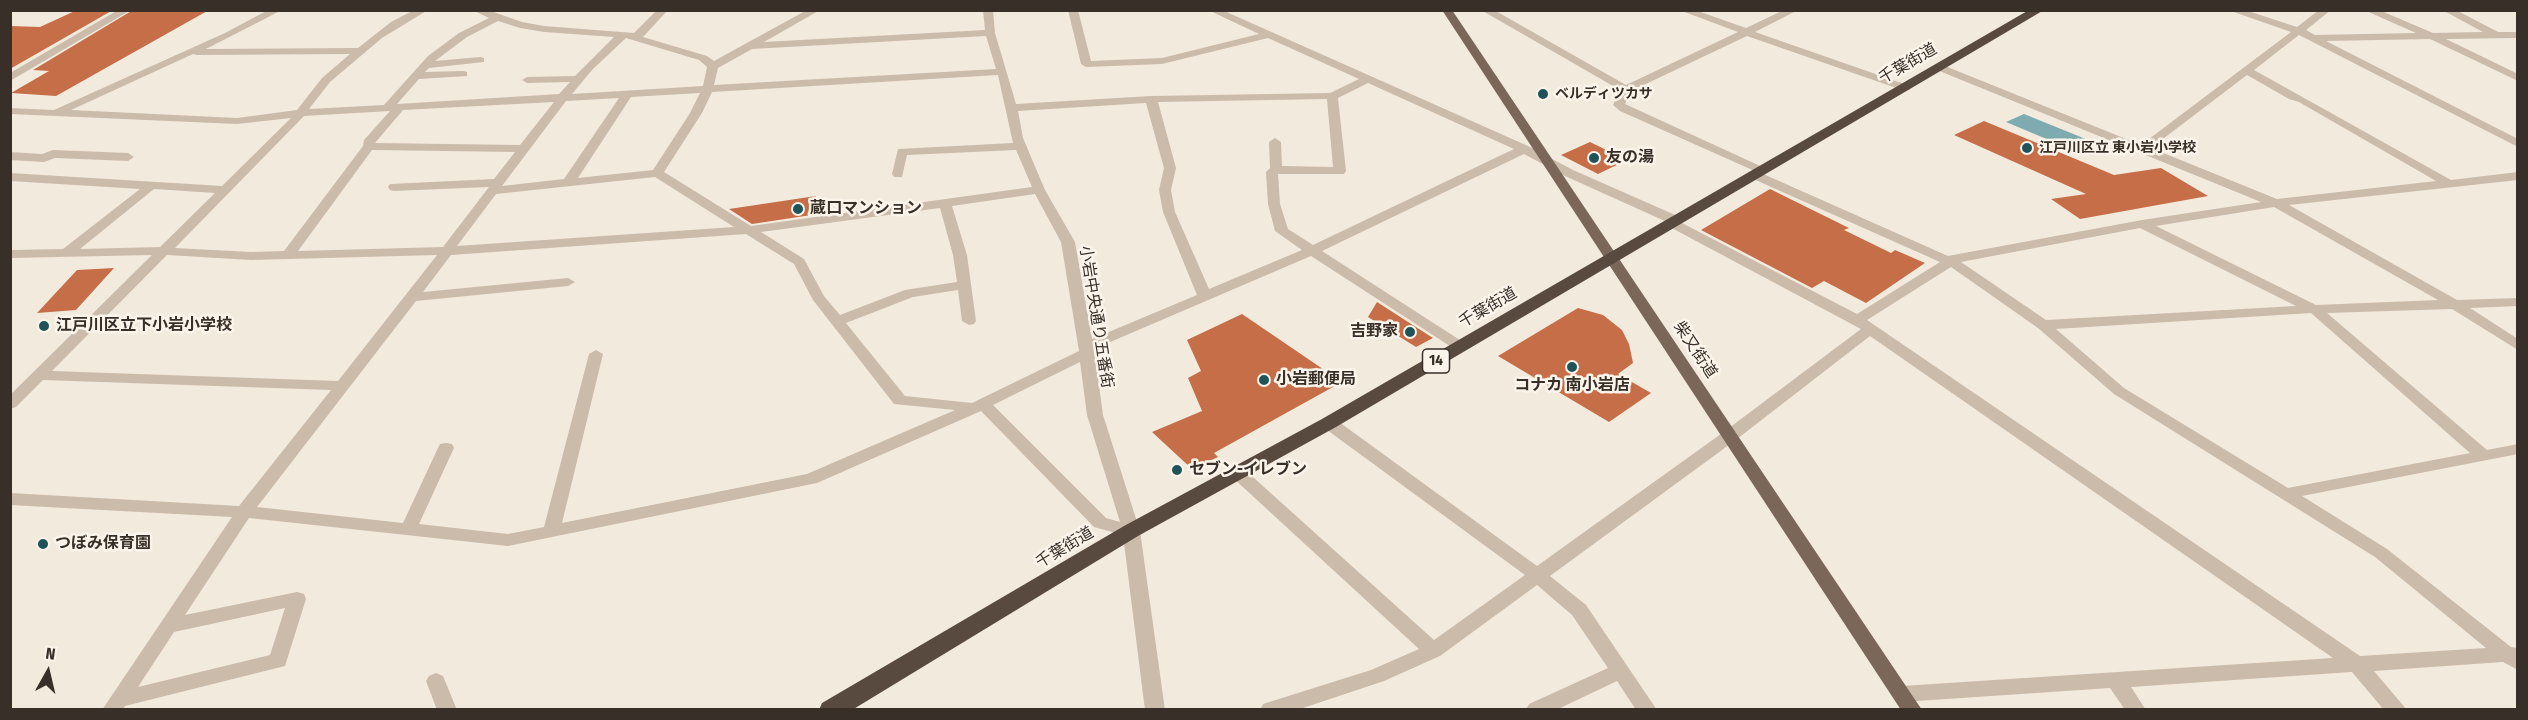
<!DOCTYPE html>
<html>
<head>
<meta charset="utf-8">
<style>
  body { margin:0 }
  #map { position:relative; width:2528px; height:720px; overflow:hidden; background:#f3eade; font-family:"Fira Sans Condensed",sans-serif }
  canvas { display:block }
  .frame { position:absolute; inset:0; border:12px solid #382f29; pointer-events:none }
  .north { position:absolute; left:18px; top:642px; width:60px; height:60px; -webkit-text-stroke:4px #faf4eb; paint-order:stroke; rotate:8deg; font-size:16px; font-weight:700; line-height:24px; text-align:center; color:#382f29 }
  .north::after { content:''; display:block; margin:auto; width:21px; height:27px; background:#382f29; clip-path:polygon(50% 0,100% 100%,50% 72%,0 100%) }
</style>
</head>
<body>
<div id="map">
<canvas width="2528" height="720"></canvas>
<div class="frame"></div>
<div class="north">N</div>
</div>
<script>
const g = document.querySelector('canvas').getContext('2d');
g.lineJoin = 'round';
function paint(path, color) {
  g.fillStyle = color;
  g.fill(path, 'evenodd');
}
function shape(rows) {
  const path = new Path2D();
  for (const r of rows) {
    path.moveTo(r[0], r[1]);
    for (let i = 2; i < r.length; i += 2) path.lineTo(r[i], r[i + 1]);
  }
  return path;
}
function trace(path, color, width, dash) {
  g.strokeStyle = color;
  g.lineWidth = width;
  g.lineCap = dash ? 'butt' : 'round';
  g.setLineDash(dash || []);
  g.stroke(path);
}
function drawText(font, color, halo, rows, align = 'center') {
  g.font = font + ' "Fira Sans Condensed","Noto Sans JP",sans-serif';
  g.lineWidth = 5;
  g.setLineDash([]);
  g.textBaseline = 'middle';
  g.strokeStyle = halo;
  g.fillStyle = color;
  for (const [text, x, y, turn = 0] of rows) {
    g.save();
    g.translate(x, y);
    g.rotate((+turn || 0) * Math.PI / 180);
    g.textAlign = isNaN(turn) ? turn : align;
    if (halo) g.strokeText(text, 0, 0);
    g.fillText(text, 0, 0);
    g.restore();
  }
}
paint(shape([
  [2024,114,2098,144,2080,153,2006,122]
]), '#7dabb0');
paint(shape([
  [77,10,113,10,10,69,10,26,40,27],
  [133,10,209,10,56,96,11,93,49,71,33,70],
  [1984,121,2114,175,2161,168,2208,196,2080,219,2051,199,2086,194,1954,135],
  [1590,142,1627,160,1598,174,1561,155],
  [1770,189,1849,228,1844,230,1891,253,1895,250,1925,263,1866,303,1824,281,1812,288,1701,230],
  [816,196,818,214,752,224,729,209],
  [114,268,76,310,37,313,77,270],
  [1377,302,1433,338,1416,347,1368,317],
  [1578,308,1603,315,1622,330,1629,344,1633,363,1618,374,1651,393,1609,422,1498,356],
  [1242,314,1342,382,1214,453,1218,457,1192,469,1152,432,1202,411,1188,378,1201,371,1187,340]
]), '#c66e48');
paint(shape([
  [118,10,131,10,10,81,10,73,118,10],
  [268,10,282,10,206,49,358,48,391,22,414,10,428,10,382,38,330,82,309,109,384,105,428,56,459,33,489,18,472,10,488,10,522,22,544,26,634,33,657,10,668,10,643,37,707,56,714,61,807,10,820,10,764,42,985,30,983,10,993,10,995,33,1016,104,1151,96,1330,93,1359,79,1268,38,1162,64,1086,67,1081,64,1068,10,1078,10,1091,61,1162,58,1259,34,1208,10,1222,10,1528,146,1573,170,1682,218,1682,223,1857,314,1940,262,1751,178,1749,175,1751,172,1757,172,1620,111,1613,105,1620,90,1481,10,1494,10,1626,85,1738,32,1679,10,1695,10,1746,28,1784,10,1798,10,1755,32,1910,86,1910,90,1902,90,1747,36,1631,91,1625,104,1769,170,1761,173,1948,256,2142,220,2261,202,1937,70,1937,66,1945,66,2141,145,2291,32,2228,10,2245,10,2297,27,2319,10,2331,10,2306,30,2315,35,2416,33,2364,10,2379,10,2433,33,2483,32,2446,12,2456,10,2498,32,2518,32,2518,38,2446,39,2518,74,2518,81,2430,39,2326,41,2518,139,2518,147,2299,35,2254,70,2451,180,2518,172,2518,180,2289,205,2457,300,2518,298,2518,306,2470,308,2518,339,2518,350,2452,309,2327,313,2487,450,2518,444,2518,454,2302,496,2387,549,2511,647,2518,648,2518,670,2503,662,2374,671,2407,710,2384,710,2352,672,2131,687,2146,710,2125,710,2110,688,1902,702,1895,700,1892,694,1895,688,1902,686,2333,658,1870,336,1737,439,1550,576,1586,605,1657,710,1636,710,1617,681,1556,710,1526,710,1529,704,1608,668,1572,615,1537,585,1440,656,1384,681,1297,710,1260,710,1263,704,1371,670,1419,649,1232,477,1230,473,1232,469,1244,469,1434,640,1525,575,1323,427,1321,423,1323,419,1335,419,1537,566,1725,431,1861,329,1668,226,1667,222,1565,176,1524,154,1322,251,1466,344,1468,347,1466,350,1456,350,1311,256,1094,349,1103,415,1140,531,1165,710,1145,710,1123,535,1094,527,981,411,817,483,508,546,249,518,185,615,297,592,304,594,306,599,285,666,125,706,123,710,102,710,232,517,10,505,10,493,239,506,331,390,43,380,16,407,10,409,10,395,152,255,10,258,10,250,63,249,140,189,10,181,10,173,222,186,291,118,237,124,10,114,10,108,54,110,225,33,268,10],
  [498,21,520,28,544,32,614,37,575,76,527,77,522,80,527,83,570,82,559,94,397,104,419,79,467,76,467,72,463,71,425,72,429,68,484,62,484,58,480,57,435,61,467,37,498,21],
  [986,36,996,69,714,85,718,68,752,49,986,36],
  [626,38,699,60,707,67,703,86,572,94,592,70,626,38],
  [193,54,197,55,350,54,322,78,297,110,237,118,71,110,193,54],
  [998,75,1013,143,898,149,892,174,894,177,902,177,907,155,1016,150,1032,187,751,226,664,172,702,113,712,92,998,75],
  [2247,75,2289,99,2299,102,2436,181,2277,199,2151,148,2247,75],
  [1368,83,1514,149,1313,245,1288,229,1280,204,1278,174,1344,174,1346,171,1338,98,1368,83],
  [700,93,690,113,653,170,578,178,631,97,700,93],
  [619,98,564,179,502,186,566,101,619,98],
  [1327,99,1333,167,1282,166,1281,142,1275,138,1269,142,1270,168,1266,172,1268,204,1275,231,1302,250,1209,289,1175,212,1171,190,1176,168,1158,102,1327,99],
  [554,102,520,145,375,143,403,110,554,102],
  [1146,103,1164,168,1159,190,1163,212,1197,295,1092,339,1075,242,1045,190,1023,138,1018,111,1146,103],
  [390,111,364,140,363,146,284,251,251,252,175,248,304,116,390,111],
  [372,150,515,152,494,179,390,184,388,187,390,190,394,191,489,187,443,247,298,251,372,150],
  [655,177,734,227,457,246,496,194,655,177],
  [154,189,215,193,160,247,80,249,154,189],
  [1035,194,1061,242,1079,351,972,403,905,396,846,323,913,297,958,290,962,321,969,325,974,324,976,321,967,255,952,206,1035,194],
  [2274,207,2438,300,2316,305,2156,226,2274,207],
  [940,208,953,255,957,282,905,290,840,315,824,296,804,259,761,232,940,208],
  [2140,228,2296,306,2046,320,1961,262,2140,228],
  [746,234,794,264,813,300,894,404,955,410,807,474,562,523,603,354,596,350,589,354,544,527,508,534,419,524,454,448,452,444,446,443,440,444,438,448,403,523,257,507,416,301,568,286,575,282,568,278,423,292,451,255,746,234],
  [167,255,251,260,437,255,338,381,52,371,167,255],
  [1951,267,2038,328,2114,394,2375,557,2486,648,2360,656,1867,320,1951,267],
  [2311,313,2470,453,2288,488,2124,388,2056,329,2311,313],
  [1080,362,1087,415,1120,522,1106,518,993,405,1080,362],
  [285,608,270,655,138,687,174,632,285,608],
  [53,150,128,153,134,157,128,161,55,158,44,162,10,160,10,152,42,154,53,150],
  [436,673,443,676,457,710,437,710,426,681,429,676,436,673]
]), '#cbbbaa');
paint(shape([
  [1442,10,1452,10,1922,710,1901,710,1442,10]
]), '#7a675a');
paint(shape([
  [2029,10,2044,10,1336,427,1138,536,852,710,819,710,822,703,1124,526,1322,419,2029,10]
]), '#594a40');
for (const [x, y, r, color] of [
  [1543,94,6,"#1e535a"],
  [2027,148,6,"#1e535a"],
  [1594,158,6,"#1e535a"],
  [798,209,6,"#1e535a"],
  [44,326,6,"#1e535a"],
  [1410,332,6,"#1e535a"],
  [1572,367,6,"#1e535a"],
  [1264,380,6,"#1e535a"],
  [1177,470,6,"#1e535a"],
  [43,544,6,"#1e535a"]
]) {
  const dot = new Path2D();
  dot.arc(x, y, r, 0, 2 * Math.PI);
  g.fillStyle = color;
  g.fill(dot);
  trace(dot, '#faf4eb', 2);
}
drawText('bold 14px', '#382f29', '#faf4eb', [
  ["ベルディツカサ",1555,94],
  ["江戸川区立 東小岩小学校",2039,148]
], 'left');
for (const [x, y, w] of [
  [1436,361,27]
]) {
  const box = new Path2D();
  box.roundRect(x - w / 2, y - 12, w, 24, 4.5);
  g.fillStyle = '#faf4eb';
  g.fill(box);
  trace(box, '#382f29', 1.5);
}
drawText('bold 15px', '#382f29', null, [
  ["14",1436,361]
]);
drawText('16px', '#382f29', '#faf4eb', [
  ["千葉街道",1908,64,-30],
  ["千葉街道",1488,308,-30],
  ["小岩中央通り五番街",1096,317,81],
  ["柴又街道",1695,350,56],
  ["千葉街道",1065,548,-31]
]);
drawText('bold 16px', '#382f29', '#faf4eb', [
  ["友の湯",1606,158],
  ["蔵口マンション",810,209],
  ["江戸川区立下小岩小学校",56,326],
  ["吉野家",1398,332,"right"],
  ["小岩郵便局",1276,380],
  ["コナカ 南小岩店",1572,386,"center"],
  ["セブン-イレブン",1189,470],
  ["つぼみ保育園",55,544]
], 'left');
</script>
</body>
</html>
